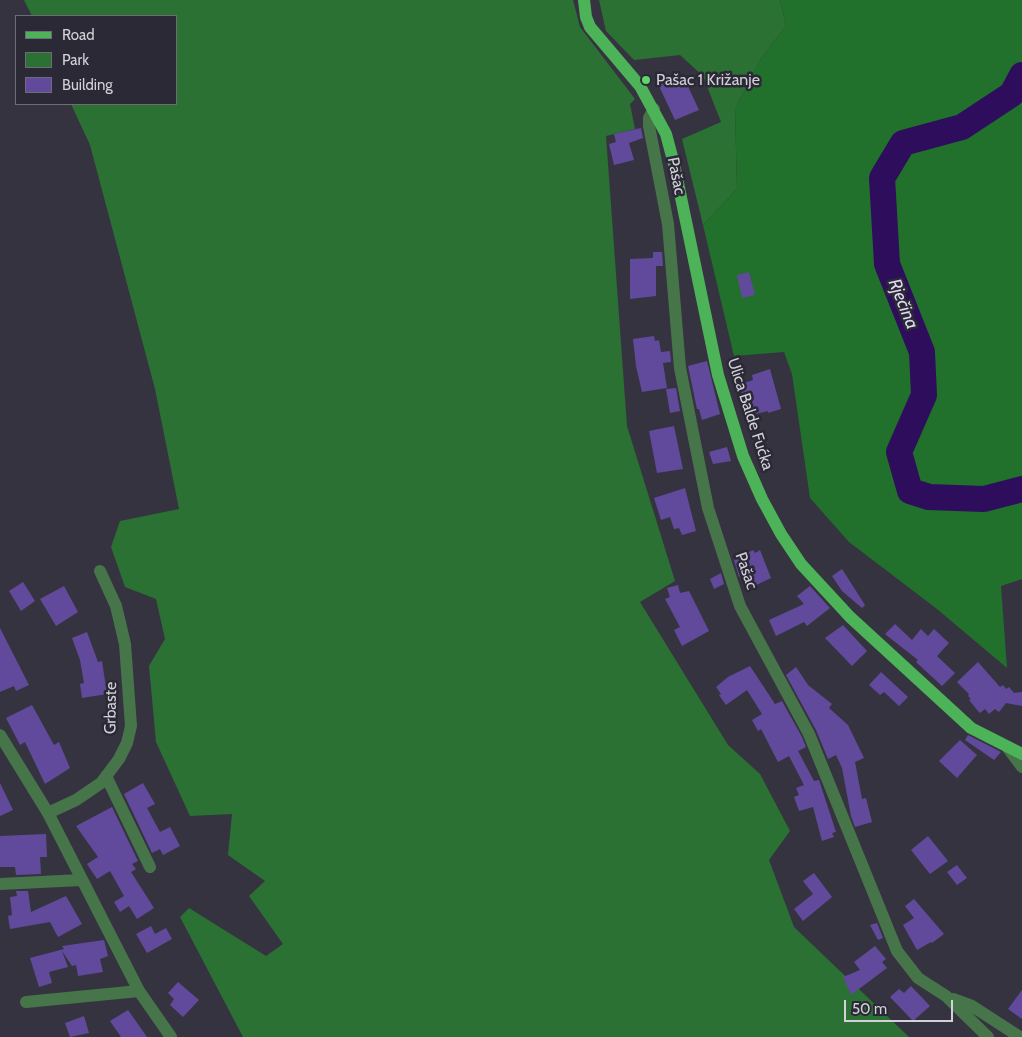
<!DOCTYPE html>
<html>
<head>
<meta charset="utf-8">
<style>
  body { margin:0 }
  #map { position:relative; width:1022px; height:1037px; overflow:hidden; background:#363340; font-family:Cabin,sans-serif }
  canvas { display:block }
  .legend { position:absolute; left:15px; top:15px; width:162px; height:90px; box-sizing:border-box; background:#2c2936; border:1px solid #6e6c77; margin:0; padding:6px 9px; list-style:none; font-size:15px; color:#d2d0d8 }
  .legend li { display:flex; align-items:center; gap:10px; height:25px }
  .legend b { width:25px; border:1px solid #6e6c77 }
  .scale { position:absolute; left:844px; top:1000px; width:109px; height:22px; box-sizing:border-box; border:2px solid #d2d0d8; border-top:0; padding-left:6px; font-size:15px; line-height:18px; white-space:nowrap; color:#d2d0d8; -webkit-text-stroke:4px #2c2936; paint-order:stroke }
</style>
</head>
<body>
<div id="map">
<canvas width="1022" height="1037"></canvas>
<ul class="legend">
<li><b style="height:6px;background:#4db358"></b>Road</li>
<li><b style="height:14px;background:#2b7133"></b>Park</li>
<li><b style="height:14px;background:#614a9b"></b>Building</li>
</ul>
<div class="scale">50 m</div>
</div>
<script>
const g = document.querySelector('canvas').getContext('2d');
g.lineJoin = 'round';
function paint(path, color) {
  g.fillStyle = color;
  g.fill(path, 'evenodd');
}
function shape(rows) {
  const path = new Path2D();
  for (const r of rows) {
    path.moveTo(r[0], r[1]);
    for (let i = 2; i < r.length; i += 2) path.lineTo(r[i], r[i + 1]);
  }
  return path;
}
function trace(path, color, width, dash) {
  g.strokeStyle = color;
  g.lineWidth = width;
  g.lineCap = dash ? 'butt' : 'round';
  g.setLineDash(dash || []);
  g.stroke(path);
}
function drawText(font, color, halo, rows, align = 'center') {
  g.font = font + ' Cabin,sans-serif';
  g.lineWidth = 5;
  g.setLineDash([]);
  g.textBaseline = 'middle';
  g.strokeStyle = halo;
  g.fillStyle = color;
  for (const [text, x, y, turn = 0] of rows) {
    g.save();
    g.translate(x, y);
    g.rotate((+turn || 0) * Math.PI / 180);
    g.textAlign = isNaN(turn) ? turn : align;
    if (halo) g.strokeText(text, 0, 0);
    g.fillText(text, 0, 0);
    g.restore();
  }
}
paint(shape([
  [24,0,573,0,580,27,635,99,630,104,635,129,606,136,627,426,675,581,640,602,728,745,760,774,790,831,769,860,794,927,909,1037,243,1037,180,917,189,908,266,956,283,944,249,896,265,881,228,855,232,814,190,816,156,742,149,666,165,639,156,599,125,587,111,547,120,521,179,509,155,389,90,145,71,104,176,104,176,16,32,16],
  [599,0,780,0,786,26,762,57,735,109,737,189,703,225,682,139,721,122,703,76,680,55,634,60,606,31]
]), '#2b7133');
paint(shape([
  [780,0,1022,0,1022,579,1001,586,1007,668,937,609,849,542,810,498,792,374,784,352,734,356,703,225,737,189,735,109,762,57,786,26]
]), '#21702c');
trace(shape([
  [1022,75,1012,94,962,127,903,143,882,178,887,264,922,352,924,395,899,452,910,491,929,497,984,499,1022,489]
]), '#2d0d5c', 26);
paint(shape([
  [678,75,680,80,684,78,699,110,675,120,658,84],
  [641,128,643,138,629,143,634,160,614,165,609,144,616,142,614,134],
  [653,252,662,252,663,266,656,266,656,296,630,299,630,259,653,258],
  [749,272,755,295,742,298,737,275],
  [654,336,655,341,659,340,661,352,670,351,671,362,663,363,667,388,642,392,636,366,633,339],
  [707,361,720,414,702,420,699,409,697,409,688,366],
  [770,369,781,409,768,413,768,411,751,415,748,414,739,385,753,380,752,375],
  [676,388,680,411,670,413,666,389],
  [674,426,683,469,657,473,649,431],
  [727,447,731,461,713,464,709,452],
  [685,488,696,531,682,535,679,528,674,529,670,517,661,520,654,498],
  [753,550,755,553,760,550,771,578,748,589,742,575,739,577,734,560],
  [842,569,865,605,862,608,842,591,832,576],
  [721,573,724,584,714,589,710,579],
  [23,582,35,601,21,611,9,591],
  [678,585,680,593,689,591,709,631,682,646,674,630,680,627,665,599,670,597,667,588],
  [64,586,78,612,56,626,40,599],
  [810,586,830,608,807,626,804,622,776,636,769,620,804,604,797,596],
  [895,624,912,640,921,629,928,636,934,629,949,643,937,656,955,673,942,686,916,662,918,660,885,634],
  [843,625,867,651,852,666,825,638],
  [0,628,29,685,16,691,14,686,0,692],
  [87,632,98,662,102,661,107,694,82,698,80,684,84,683,80,660,72,638],
  [978,662,1000,687,1003,685,1006,689,1009,687,1014,693,1022,692,1022,706,1006,703,999,712,995,709,989,714,985,709,980,713,978,711,969,700,971,699,968,696,969,694,957,682],
  [750,666,775,704,782,701,802,737,806,747,798,751,814,781,819,780,836,832,832,833,834,837,822,841,813,807,799,811,794,797,799,795,796,788,804,785,789,756,778,762,761,729,758,731,752,720,762,714,747,690,726,705,719,695,721,694,716,687,728,677],
  [796,667,808,685,832,704,829,708,848,725,864,758,855,762,862,799,866,798,872,822,855,827,851,816,842,768,836,755,828,759,816,730,786,675],
  [881,672,908,697,899,706,884,692,880,695,869,685],
  [32,705,54,745,59,742,70,768,45,784,25,742,20,745,6,718],
  [968,735,1001,752,994,760,965,740],
  [960,740,977,755,957,778,939,761],
  [0,783,13,810,0,816],
  [143,783,155,804,147,808,160,832,170,827,180,846,163,855,160,849,152,853,124,794],
  [112,807,138,861,132,864,136,869,131,872,154,908,137,919,129,906,120,912,114,902,124,896,110,871,97,879,87,864,98,857,76,826],
  [46,834,47,857,40,857,41,874,16,875,15,867,0,867,0,836],
  [928,836,948,861,930,874,911,850],
  [957,865,967,878,957,885,947,872],
  [814,873,832,897,803,921,794,909,813,894,803,881],
  [16,891,28,891,31,912,66,896,82,924,58,937,50,922,10,929,8,916,12,915,10,897,17,896],
  [914,899,944,934,932,943,931,942,917,950,903,925,914,918,905,906],
  [877,923,883,938,878,940,870,925],
  [151,926,155,934,166,928,172,939,147,953,136,934],
  [104,940,108,956,100,959,103,972,78,976,76,965,72,966,62,951,68,967,49,972,52,983,39,987,30,958,64,949,62,946],
  [875,946,886,959,882,962,887,968,851,995,843,977,860,970,854,962],
  [178,982,199,1000,183,1017,170,1005,174,999,168,993],
  [911,986,930,1006,913,1021,890,997,899,989,904,993],
  [1022,990,1022,1019,1008,1009],
  [128,1010,147,1037,121,1037,110,1021],
  [84,1016,89,1033,70,1037,65,1023]
]), '#614a9b');
trace(shape([
  [654,109,649,118,649,126,668,224,680,368,708,508,740,606,809,734,897,951,918,978,946,996,988,1037],
  [0,735,48,813,139,991,171,1037],
  [1008,748,1022,767],
  [106,776,150,867],
  [48,813,76,800,101,783,119,759,127,743,131,726,125,644,116,606,100,571],
  [0,884,81,880],
  [953,999,972,1006,1020,1037],
  [26,1002,139,991]
]), '#47754a', 12);
trace(shape([
  [584,0,586,17,590,27,640,86,666,134,674,164,718,375,743,456,762,499,781,534,801,564,850,617,971,728,1022,754]
]), '#4db358', 12);
for (const [x, y, r, color] of [
  [646,80,5,"#5fd56b"]
]) {
  const dot = new Path2D();
  dot.arc(x, y, r, 0, 2 * Math.PI);
  g.fillStyle = color;
  g.fill(dot);
  trace(dot, '#2c2936', 2);
}
drawText('16px', '#d2d0d8', '#2c2936', [
  ["Pašac 1 Križanje",656,80]
], 'left');
drawText('16px', '#d2d0d8', '#2c2936', [
  ["Pašac",676,176,79],
  ["Ulica Balde Fućka",750,414,72],
  ["Pašac",746,571,71],
  ["Grbaste",111,708,-89]
]);
drawText('italic 18px', '#dedaf1', '#2c2936', [
  ["Rječina",903,304,68]
]);
</script>
</body>
</html>
